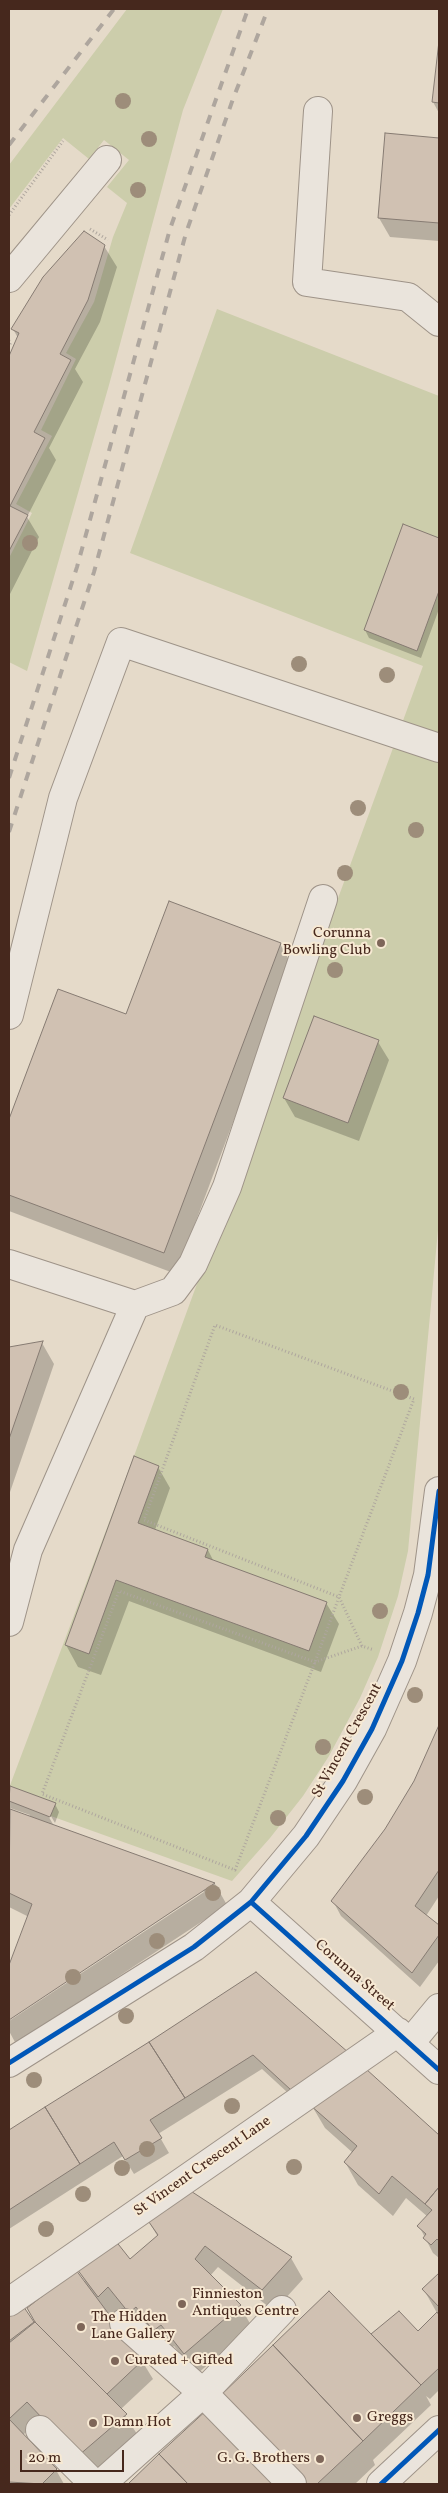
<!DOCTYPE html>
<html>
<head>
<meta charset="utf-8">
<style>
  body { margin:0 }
  #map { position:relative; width:448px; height:2493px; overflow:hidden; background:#e5dac9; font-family:Vollkorn,serif }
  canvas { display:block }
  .frame { position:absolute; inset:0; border:10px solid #46281d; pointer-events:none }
  .scale { position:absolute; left:20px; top:2450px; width:104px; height:22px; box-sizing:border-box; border:2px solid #46281d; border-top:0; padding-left:6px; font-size:15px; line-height:18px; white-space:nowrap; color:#46281d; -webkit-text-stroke:4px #f7e9d3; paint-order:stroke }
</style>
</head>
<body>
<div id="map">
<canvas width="448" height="2493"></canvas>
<div class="frame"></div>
<div class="scale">20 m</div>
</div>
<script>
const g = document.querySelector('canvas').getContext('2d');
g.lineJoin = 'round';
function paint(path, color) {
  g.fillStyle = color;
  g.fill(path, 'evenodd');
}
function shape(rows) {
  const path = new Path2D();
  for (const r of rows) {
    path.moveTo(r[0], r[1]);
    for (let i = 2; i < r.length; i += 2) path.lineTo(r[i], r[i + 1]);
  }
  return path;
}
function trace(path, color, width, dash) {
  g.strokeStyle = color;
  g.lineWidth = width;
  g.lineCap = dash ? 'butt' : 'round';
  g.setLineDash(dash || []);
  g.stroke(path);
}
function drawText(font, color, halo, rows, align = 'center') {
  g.font = font + ' Vollkorn,serif';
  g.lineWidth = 4;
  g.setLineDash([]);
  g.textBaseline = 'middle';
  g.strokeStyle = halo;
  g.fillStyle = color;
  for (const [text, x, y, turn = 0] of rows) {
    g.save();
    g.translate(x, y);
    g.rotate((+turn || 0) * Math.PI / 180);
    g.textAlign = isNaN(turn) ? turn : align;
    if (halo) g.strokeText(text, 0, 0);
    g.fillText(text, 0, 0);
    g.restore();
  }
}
paint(shape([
  [127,9,223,9,183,110,109,385,27,671,9,662,9,558,32,513,16,504,52,436,41,430,76,359,66,353,94,302,113,237,127,203,107,187,129,160,104,140,89,159,63,138,9,209,9,165],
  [217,309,439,396,439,1219,408,1551,398,1596,378,1657,360,1698,329,1756,303,1796,270,1838,232,1881,9,1801,9,1788,134,1456,423,666,130,553]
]), '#cccdab');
paint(shape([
  [439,51,439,113,433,102],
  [386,135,439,139,439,241,390,237,379,218],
  [104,246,117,267,100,322,75,369,83,382,49,448,56,460,27,517,39,537,9,596,9,359,18,338,13,329],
  [404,526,439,539,439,609,421,658,369,638,365,630],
  [280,944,292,965,176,1274,9,1211,9,1123,58,990,127,1016],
  [378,1042,389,1060,359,1141,295,1117,284,1098],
  [42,1343,54,1364,9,1495,9,1348],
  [158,1467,170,1488,155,1530,208,1550,214,1562,326,1603,339,1624,321,1672,129,1601,101,1675,78,1667,66,1645],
  [439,1728,439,1896,426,1916,439,1927,439,1961,420,1987,341,1916,333,1901,386,1829,415,1782],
  [10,1787,55,1804,59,1812,55,1823,48,1811,46,1812,54,1826,215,1884,227,1905,16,2044,9,2031,9,2021,204,1892,203,1890,9,2018,9,1968,29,1917,9,1907,9,1817,11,1811,29,1817,30,1815,10,1808],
  [256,1974,300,2104,262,2069,158,2134,169,2153,134,2174,123,2156,9,2229,9,2131],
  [366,2070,439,2136,439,2258,433,2253,419,2226,428,2217,406,2198,393,2216,358,2185,345,2162,353,2153,325,2128,312,2106],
  [143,2212,291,2258,303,2279,274,2311,218,2267,210,2276,240,2306,252,2327,197,2374,174,2346,167,2352,142,2334,121,2308,110,2318,142,2361,153,2379,121,2409,137,2434,90,2475,38,2420,23,2435,56,2470,64,2484,9,2484,9,2305,17,2299,34,2325,85,2281,74,2263,130,2260,158,2237],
  [439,2275,439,2390,430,2399,426,2396,431,2405,373,2460,375,2465,355,2484,298,2484,375,2340,418,2332,437,2313,424,2290],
  [210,2409,284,2484,131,2484]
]), '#0003');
const building = shape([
  [439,41,439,103,432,102,439,41],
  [385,133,439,138,439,223,378,218,385,133],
  [84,231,105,245,88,300,60,354,71,360,34,432,45,438,10,506,28,515,9,551,9,356,19,333,11,329,43,277,84,231],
  [403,524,439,538,439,591,417,651,364,630,403,524],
  [169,901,281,943,164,1253,9,1195,9,1119,58,989,126,1014,169,901],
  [314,1016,379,1040,348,1123,283,1098,314,1016],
  [43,1341,9,1439,9,1347,43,1341],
  [134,1456,159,1466,138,1523,208,1549,205,1557,327,1602,309,1651,116,1580,89,1654,65,1645,134,1456],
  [439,1725,439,1870,415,1906,439,1925,439,1935,412,1973,331,1901,385,1829,414,1781,439,1725],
  [10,1786,56,1803,50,1817,9,1801,10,1786],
  [10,1809,215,1883,9,2020,9,1965,32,1904,9,1893,10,1809],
  [256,1972,349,2053,291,2090,253,2055,185,2098,149,2042,256,1972],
  [149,2042,185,2098,150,2120,162,2138,125,2160,114,2142,80,2164,45,2107,149,2042],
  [366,2069,439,2135,439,2187,425,2204,392,2176,379,2194,344,2162,357,2146,310,2105,366,2069],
  [45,2107,80,2164,9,2210,9,2130,45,2107],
  [180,2184,292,2257,262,2290,205,2246,195,2259,241,2305,184,2354,161,2325,153,2331,136,2307,129,2313,108,2287,98,2297,77,2269,111,2235,130,2259,158,2235,142,2212,180,2184],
  [439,2187,439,2241,437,2239,431,2245,423,2238,426,2234,417,2226,432,2210,425,2204,439,2187],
  [76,2270,143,2360,107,2394,35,2322,27,2308,76,2270],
  [439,2273,439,2307,422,2289,439,2273],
  [329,2291,421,2385,363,2441,273,2345,329,2291],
  [17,2297,34,2322,9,2341,9,2303,17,2297],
  [399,2311,418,2331,437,2312,439,2315,439,2368,421,2385,371,2334,399,2311],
  [35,2322,127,2414,78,2456,27,2402,9,2419,9,2343,35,2322],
  [273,2345,363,2441,317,2484,306,2484,220,2396,273,2345],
  [210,2407,286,2484,188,2484,159,2454,210,2407],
  [9,2419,57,2469,42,2484,9,2482,9,2419],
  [159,2454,188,2484,128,2484,159,2454]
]);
paint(building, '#d0c1b2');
trace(building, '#867b72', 1);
const minor = shape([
  [318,111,307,282,408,297,439,322],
  [9,278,107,160],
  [9,1015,63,798,121,642,439,748],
  [9,1264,135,1305,28,1550,9,1622],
  [135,1305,173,1291,193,1264,227,1187,323,899],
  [251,1902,439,2070],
  [410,2043,439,2008],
  [9,2063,194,1947,251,1902,306,1836,343,1781,372,1729,402,1661,418,1613,428,1575,439,1491],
  [9,2302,398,2032],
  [124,2323,203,2393,282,2310],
  [40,2430,94,2484],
  [101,2484,203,2393,292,2484],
  [381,2484,439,2430]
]);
trace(minor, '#9e9388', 30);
trace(shape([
  [9,215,63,141],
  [90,229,108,240],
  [9,341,11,342,9,346],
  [362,1646,339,1597,144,1520,215,1325,414,1399,339,1597,315,1662,235,1870,42,1794,119,1591,315,1662,362,1646,374,1650]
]), '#aea69e', 3, [1, 2.5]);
trace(minor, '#eae4dc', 28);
trace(shape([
  [9,145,114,9],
  [9,778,77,567,170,229,248,9],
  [9,832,94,572,186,233,233,99,268,9]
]), '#aea69e', 4, [9, 9]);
trace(shape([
  [251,1902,439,2070],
  [9,2063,194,1947,251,1902,306,1836,343,1781,372,1729,402,1661,418,1613,428,1575,439,1491],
  [381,2484,439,2430]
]), '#0057b8', 5);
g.fillStyle = '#9d8d7a';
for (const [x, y] of [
  [123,101],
  [149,139],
  [138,190],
  [30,543],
  [299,664],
  [387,675],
  [358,808],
  [416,830],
  [345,873],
  [335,970],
  [401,1392],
  [380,1611],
  [415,1695],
  [323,1747],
  [365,1797],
  [278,1818],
  [213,1893],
  [157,1941],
  [73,1977],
  [126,2016],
  [34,2080],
  [232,2106],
  [147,2149],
  [294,2167],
  [122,2168],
  [83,2194],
  [46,2229]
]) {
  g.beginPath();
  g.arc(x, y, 8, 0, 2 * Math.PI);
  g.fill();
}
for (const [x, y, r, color] of [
  [381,943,5,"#7e6659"],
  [182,2304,5,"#7e6659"],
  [81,2327,5,"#7e6659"],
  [115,2361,5,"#7e6659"],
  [357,2418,5,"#7e6659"],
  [93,2423,5,"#7e6659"],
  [320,2459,5,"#7e6659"]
]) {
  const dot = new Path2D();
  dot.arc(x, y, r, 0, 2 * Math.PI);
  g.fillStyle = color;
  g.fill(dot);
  trace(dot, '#f7e9d3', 2);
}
drawText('15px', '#46281d', '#f7e9d3', [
  ["Corunna",371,934,"right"],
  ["Bowling Club",371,951,"right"],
  ["Finnieston",192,2295],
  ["Antiques Centre",192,2312],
  ["The Hidden",91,2318],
  ["Lane Gallery",91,2335],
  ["Curated + Gifted",125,2361],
  ["Greggs",367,2418],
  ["Damn Hot",103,2423],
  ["G. G. Brothers",310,2459,"right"]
], 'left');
drawText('15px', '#46281d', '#f7e9d3', [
  ["St Vincent Crescent",348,1741,-61],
  ["Corunna Street",354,1976,41],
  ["St Vincent Crescent Lane",203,2167,-35]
]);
</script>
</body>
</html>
